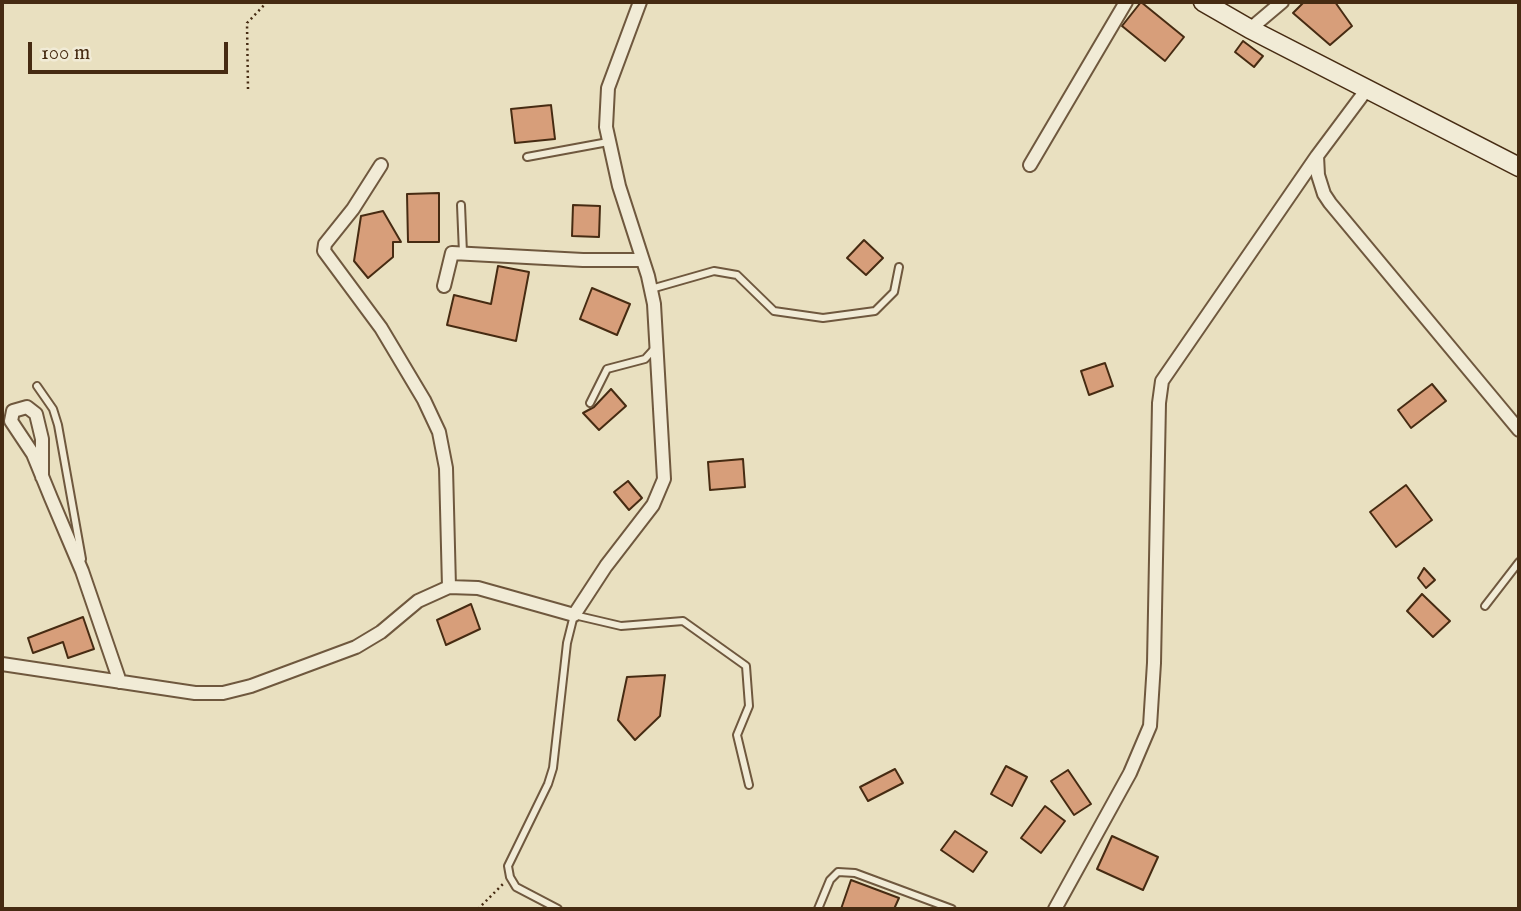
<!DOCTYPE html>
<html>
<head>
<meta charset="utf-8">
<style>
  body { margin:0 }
  #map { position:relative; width:1521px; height:911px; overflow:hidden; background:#e9e0c0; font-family:"IM FELL English",serif }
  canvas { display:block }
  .frame { position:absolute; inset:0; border:4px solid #462b12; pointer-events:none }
  .scale { position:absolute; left:28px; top:42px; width:200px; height:32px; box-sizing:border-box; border:4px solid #462b12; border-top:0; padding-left:9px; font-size:21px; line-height:24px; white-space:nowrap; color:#462b12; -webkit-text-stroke:5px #f1ebd6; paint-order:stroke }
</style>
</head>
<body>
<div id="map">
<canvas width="1521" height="911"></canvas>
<div class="frame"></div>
<div class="scale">100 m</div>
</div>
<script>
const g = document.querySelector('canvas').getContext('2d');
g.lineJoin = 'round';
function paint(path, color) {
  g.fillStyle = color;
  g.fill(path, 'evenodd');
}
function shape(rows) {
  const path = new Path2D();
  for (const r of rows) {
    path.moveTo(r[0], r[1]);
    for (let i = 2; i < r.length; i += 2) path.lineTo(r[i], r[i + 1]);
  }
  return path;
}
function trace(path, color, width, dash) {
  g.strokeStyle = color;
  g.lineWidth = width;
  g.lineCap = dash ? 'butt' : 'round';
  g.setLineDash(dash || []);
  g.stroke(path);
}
const building = shape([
  [1141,2,1184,37,1165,61,1122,26,1141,2],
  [1304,2,1335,2,1352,26,1330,45,1293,13,1304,2],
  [1243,41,1263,56,1254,67,1235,52,1243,41],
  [551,105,555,139,515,143,511,109,551,105],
  [439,193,439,242,408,242,407,194,439,193],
  [573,205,600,206,599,237,572,236,573,205],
  [383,211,401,242,393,242,393,257,368,278,354,261,361,216,383,211],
  [864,240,883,258,866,275,847,258,864,240],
  [498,266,529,272,516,341,447,325,454,295,491,304,498,266],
  [592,288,630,304,617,335,580,319,592,288],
  [1105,363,1113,386,1089,395,1081,371,1105,363],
  [1432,384,1446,401,1411,428,1398,410,1432,384],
  [611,389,626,406,599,430,583,413,594,407,611,389],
  [743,459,745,487,710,490,708,462,743,459],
  [628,481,642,498,629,510,614,492,628,481],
  [1406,485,1432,520,1396,547,1370,512,1406,485],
  [1424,568,1435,580,1426,588,1418,578,1424,568],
  [1422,594,1450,621,1433,637,1407,611,1422,594],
  [471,604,480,629,446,645,437,620,471,604],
  [83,617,94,649,68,658,63,642,33,653,28,638,83,617],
  [665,675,660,716,635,740,618,720,627,677,665,675],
  [1006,766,1027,777,1012,806,991,794,1006,766],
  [895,769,903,783,868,801,860,787,895,769],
  [1068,770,1091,804,1074,815,1051,781,1068,770],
  [1045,806,1065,821,1041,853,1021,838,1045,806],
  [955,831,987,852,973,872,941,850,955,831],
  [1112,836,1158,857,1143,890,1097,869,1112,836],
  [851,880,899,898,894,909,841,909,851,880]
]);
paint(building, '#d79e7a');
trace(building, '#462b12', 2);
const service = shape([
  [527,157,608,142],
  [461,205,463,253],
  [651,289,714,271,737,275,774,311,823,318,875,311,894,292,899,267],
  [37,386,53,409,58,425,82,559],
  [590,403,607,369,645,359,655,348],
  [1485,606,1519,562],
  [558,909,516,887,510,877,508,866,548,784,553,768,567,643,574,615,621,626,683,621,746,666,749,706,737,735,749,785],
  [818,909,830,880,838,872,855,873,952,909]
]);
const minor = shape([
  [1250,29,1282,2],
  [1317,156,1318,175,1324,194,1330,203,1519,430],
  [381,165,353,209,325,244,324,251,381,328,424,400,439,432,446,468,449,587],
  [1030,165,1126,2],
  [444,286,452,253,583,260,641,260],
  [42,477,42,439,36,414,27,407,13,411,11,421,33,454,51,498,82,571,120,682],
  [2,664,195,693,223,693,251,686,356,647,381,632,418,601,449,587,478,588,574,615,606,566,653,505,664,479,654,304,648,276,619,186,606,127,608,88,640,2],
  [1055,909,1130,773,1150,726,1154,663,1159,403,1162,381,1317,156,1367,89]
]);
const secondary = shape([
  [1203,2,1250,29,1519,167]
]);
trace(service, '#6f583e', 10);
trace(minor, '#6f583e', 16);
trace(secondary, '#462b12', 21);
trace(shape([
  [248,89,247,23,267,2],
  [478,909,503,884]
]), '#462b12', 2.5, [2, 3.5]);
trace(service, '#f1ebd6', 6);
trace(minor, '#f1ebd6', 12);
trace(secondary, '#f1ebd6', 18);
</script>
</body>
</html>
